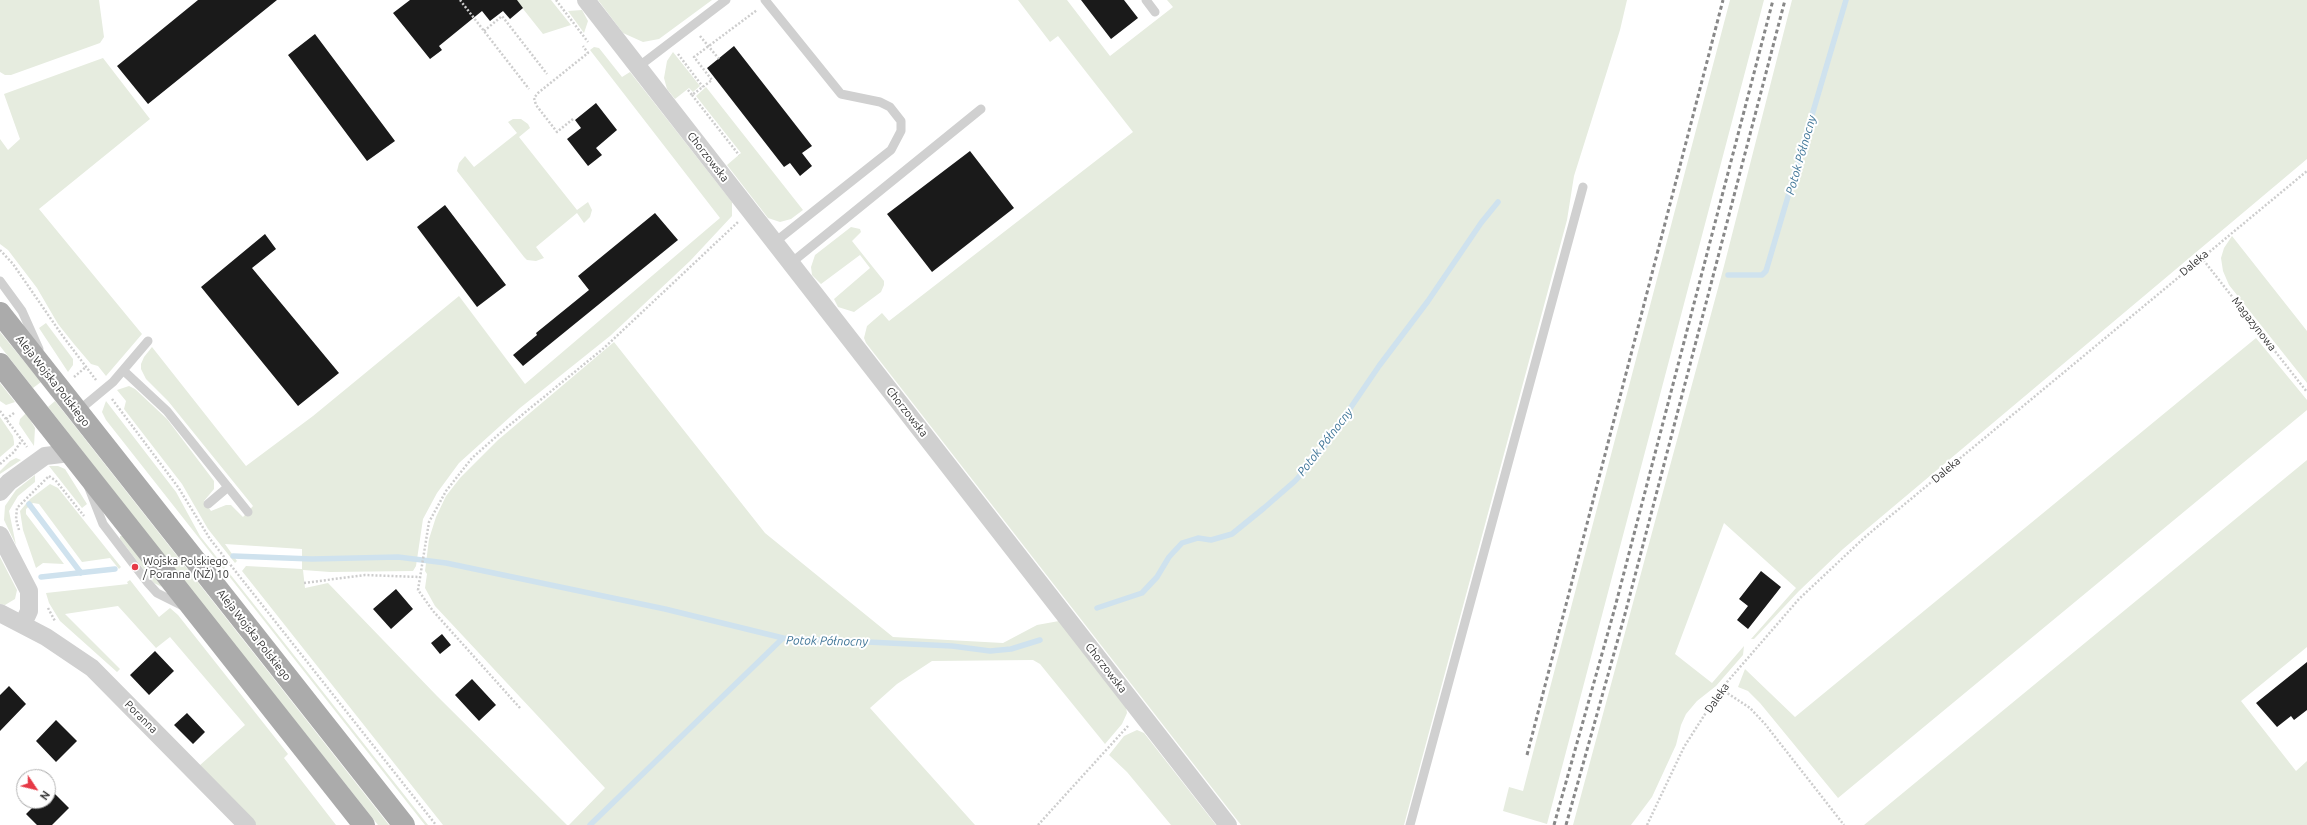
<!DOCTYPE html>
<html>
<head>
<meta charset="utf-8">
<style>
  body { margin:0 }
  #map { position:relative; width:2307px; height:825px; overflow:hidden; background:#fff; font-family:Ubuntu,sans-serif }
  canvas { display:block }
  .north { position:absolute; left:16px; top:769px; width:40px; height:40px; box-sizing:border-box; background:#fff; border:1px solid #adadad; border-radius:50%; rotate:125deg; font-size:11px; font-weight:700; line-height:16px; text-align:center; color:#333 }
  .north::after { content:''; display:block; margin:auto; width:14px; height:18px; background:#e63946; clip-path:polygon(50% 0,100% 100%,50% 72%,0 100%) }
</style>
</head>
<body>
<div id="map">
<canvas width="2307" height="825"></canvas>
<div class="north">N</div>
</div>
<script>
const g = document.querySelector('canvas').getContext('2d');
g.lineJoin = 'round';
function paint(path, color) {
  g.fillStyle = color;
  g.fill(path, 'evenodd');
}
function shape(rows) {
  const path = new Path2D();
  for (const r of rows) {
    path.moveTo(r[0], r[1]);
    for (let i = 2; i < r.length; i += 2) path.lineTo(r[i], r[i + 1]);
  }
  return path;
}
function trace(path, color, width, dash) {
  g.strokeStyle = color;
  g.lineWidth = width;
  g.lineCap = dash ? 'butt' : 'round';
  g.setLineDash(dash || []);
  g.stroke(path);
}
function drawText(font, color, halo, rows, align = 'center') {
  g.font = font + ' Ubuntu,sans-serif';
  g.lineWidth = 4;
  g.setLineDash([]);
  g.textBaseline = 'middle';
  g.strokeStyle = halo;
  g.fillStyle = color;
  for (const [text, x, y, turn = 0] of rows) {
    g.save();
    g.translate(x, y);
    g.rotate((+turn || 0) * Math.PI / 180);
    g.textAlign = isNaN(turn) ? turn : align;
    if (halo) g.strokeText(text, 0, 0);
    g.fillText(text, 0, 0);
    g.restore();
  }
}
paint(shape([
  [0,0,99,0,104,37,100,43,11,75,5,75,0,72],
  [516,0,551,0,571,25,543,34],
  [598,0,712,0,659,39,643,42,623,33],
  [1018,0,1067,0,1110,56,1173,7,1167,0,1627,0,1620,30,1574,176,1567,220,1404,825,1241,825,866,343,864,338,867,326,882,313,889,321,1133,132,1058,36,1050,42],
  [1730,0,1764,0,1547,824,1503,811,1509,787,1523,791],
  [1792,0,2307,0,2307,159,1843,549,1799,591,1754,639,1751,639,1796,588,1724,523,1675,654,1712,683,1744,646,1743,655,1716,686,1697,701,1686,714,1681,725,1676,745,1652,797,1631,825,1573,825,1724,266],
  [582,10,588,21,584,33,568,11],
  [594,47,599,48,622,77,630,72,732,202,732,216,690,261,610,336,520,408,459,463,437,493,423,519,416,566,413,571,330,572,303,570,305,588,328,583,437,696,567,825,443,825,242,571,246,566,302,569,302,549,225,544,237,561,235,563,208,529,182,484,124,409,126,401,117,390,129,386,135,389,167,419,214,481,214,489,204,501,211,511,226,505,231,505,243,517,253,506,168,401,146,379,141,369,141,364,144,357,152,347,246,466,313,416,459,296,525,384,720,218,590,50],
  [673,52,700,86,693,92,689,88,675,99,667,89,664,78,667,61],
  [103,58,150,119,39,209,142,334,106,376,98,366,91,364,74,344,58,324,37,288,8,250,0,244,0,139,8,150,20,139,4,94],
  [706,87,803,210,791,219,780,222,768,218,727,165,741,153,696,96],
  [513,119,521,119,528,124,530,128,519,137,577,210,588,202,592,210,590,217,584,223,577,213,536,247,544,258,536,261,527,260,524,257,457,171,459,163,465,156,474,167,517,133,508,122],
  [851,227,860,229,861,232,852,241,884,281,884,285,881,292,854,312,838,307,834,299,870,268,860,255,821,284,812,275,811,267,815,255],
  [2232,236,2307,331,2307,383,2229,285,2223,271,2221,258,2224,248],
  [46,323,73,359,73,365,68,372,39,328],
  [0,332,41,382,33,388,0,346],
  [2256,338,2307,400,2307,410,1838,798,1760,703,1748,691,1738,687,1745,669,1795,717],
  [614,342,765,533,893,637,1003,643,1037,625,1059,621,1126,707,1127,713,1122,724,1105,744,1040,664,1033,660,932,661,897,684,870,708,975,825,569,825,605,788,435,606,425,588,427,574,425,571,429,539,436,517,446,496,460,478,498,440],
  [0,383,15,402,6,405,0,401],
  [55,401,389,825,378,825,181,577,48,407],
  [106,401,176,492,200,536,428,825,425,825,106,420,102,412],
  [26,413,35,428,34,446,19,424,20,419],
  [0,417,13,436,14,442,14,445,0,457],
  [16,458,21,460,0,474,0,471,10,461],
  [2307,460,2307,647,2241,701,2296,771,2307,761,2307,825,1864,825],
  [49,466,58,466,65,469,87,504,82,508],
  [35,475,35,482,18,496,9,511,16,545,4,520,5,506,16,490],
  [50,484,58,488,121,567,119,569,110,558,82,562,39,504,33,503,26,509,26,514,64,564,43,563,36,568,23,530,20,511,30,499],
  [120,536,123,536,162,587,154,583,120,539],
  [0,557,17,590,15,599,5,605,0,604],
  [130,580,159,617,170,608,178,615,288,754,284,758,336,825,254,825,199,766,245,725,170,637,156,648,118,606,65,614,120,669,117,672,60,621,49,603,46,593,128,584,127,582],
  [1137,730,1144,733,1216,825,1171,825,1127,772,1109,755,1124,736]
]), '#e6ecdf');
trace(shape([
  [1728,275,1762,275,1766,271,1846,0],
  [29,504,81,573],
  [233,556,312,559,398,557,446,563,665,609,783,638],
  [41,577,115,569],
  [1097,608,1142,593,1157,577,1169,557,1182,543,1198,538,1211,540,1232,534,1264,508,1295,481,1317,457,1379,366,1428,301,1481,223,1498,202],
  [590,825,783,638,952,646,990,651,1011,649,1040,640]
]), '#cfe2ee', 5.5);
paint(shape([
  [198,0,277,0,148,104,117,66],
  [410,0,517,0,523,8,510,19,503,11,490,21,482,11,439,46,442,50,430,59,393,13],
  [1081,0,1124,0,1138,18,1111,39],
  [315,34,395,141,367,161,288,55],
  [734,46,812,146,802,153,812,166,800,176,790,163,784,167,707,68],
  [596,103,617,130,596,148,602,155,588,166,567,139,581,128,575,120],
  [970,151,1014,208,932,272,887,214],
  [445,205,506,285,477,307,417,227],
  [655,213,678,240,523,366,513,355,537,335,536,333,589,290,578,276],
  [265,234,276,249,252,268,339,373,298,406,201,287],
  [1761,571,1781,587,1748,629,1737,620,1748,606,1739,599],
  [396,589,413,609,391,629,373,609],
  [442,634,451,645,440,654,431,643],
  [155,651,174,671,149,695,130,675],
  [2307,662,2307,710,2294,720,2291,716,2277,727,2256,703],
  [472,679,496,705,479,721,455,695],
  [9,686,26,704,0,731,0,695],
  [187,713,205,732,193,744,174,725],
  [56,720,77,741,56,762,36,741],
  [51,790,69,808,52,825,37,825,26,814,39,801,48,801,48,793]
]), '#1a1a1a');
trace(shape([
  [460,0,529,89],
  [556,0,588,42],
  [484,31,502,16,547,74],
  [700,36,719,59],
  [678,54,703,87],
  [688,90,692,95,712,80,694,57,757,10],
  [692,95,739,155],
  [573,119,557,132,536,105,534,98,538,93,588,53,583,46],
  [0,250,13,264,62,335,96,380],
  [2201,257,2307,392],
  [74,377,86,367],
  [112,399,178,487,210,539,436,825],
  [0,411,27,447],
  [6,419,14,413],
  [0,464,14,452,22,440],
  [49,476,56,481,84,516],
  [19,530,16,519,17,508,48,477],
  [304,583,365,575,419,577],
  [48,608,55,621],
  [1721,689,1750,708,1765,724,1844,825],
  [520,708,433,611,418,590,429,522,446,491,472,458,506,428,604,348,738,222],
  [1038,825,1128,726],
  [1647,825,1684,747,1721,689,1799,599,1865,537,2307,171]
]), '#cdcdcd', 2.5, [2, 2]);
trace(shape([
  [765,0,841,94,880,102,890,107,901,121,901,131,891,150,775,242],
  [1146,0,1155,12],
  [638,67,726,0],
  [791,263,981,109],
  [0,281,22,311,39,349],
  [124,371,167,411,248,512],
  [78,411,113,382,148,341],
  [89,488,103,524,148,583,157,593,183,606],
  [208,504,228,487],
  [1410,825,1583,187]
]), '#d0d0d0', 9);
trace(shape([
  [586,0,1228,825],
  [0,492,9,482,45,456,70,453],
  [0,535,29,591,29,611,23,624],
  [0,613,46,637,92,668,247,825]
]), '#d0d0d0', 18);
trace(shape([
  [0,313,404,825],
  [0,364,364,825]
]), '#ababab', 22);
trace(shape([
  [1527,755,1723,0],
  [1554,825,1614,611,1773,0],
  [1566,825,1625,614,1785,0]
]), '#888', 3, [4, 3]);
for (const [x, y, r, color] of [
  [135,567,4,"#e63946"]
]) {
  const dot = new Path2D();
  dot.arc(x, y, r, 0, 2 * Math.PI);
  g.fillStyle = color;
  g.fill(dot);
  trace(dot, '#fff', 1.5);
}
drawText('11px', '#333', '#fff', [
  ["Chorzowska",708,157,52],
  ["Daleka",2194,263,-40],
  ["Magazynowa",2254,324,52],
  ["Aleja Wojska Polskiego",53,381,52],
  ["Chorzowska",907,412,52],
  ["Daleka",1946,470,-40],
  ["Aleja Wojska Polskiego",254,635,52],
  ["Chorzowska",1106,668,52],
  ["Daleka",1717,698,-55],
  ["Poranna",141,717,45]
]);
drawText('11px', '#333', '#fff', [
  ["Wojska Polskiego",143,561],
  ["/ Poranna (NŻ) 10",143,574]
], 'left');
drawText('italic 12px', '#3f7597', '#fff', [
  ["Potok Północny",1801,155,-74],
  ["Potok Północny",1325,442,-52],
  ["Potok Północny",827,641,1]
]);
</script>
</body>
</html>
